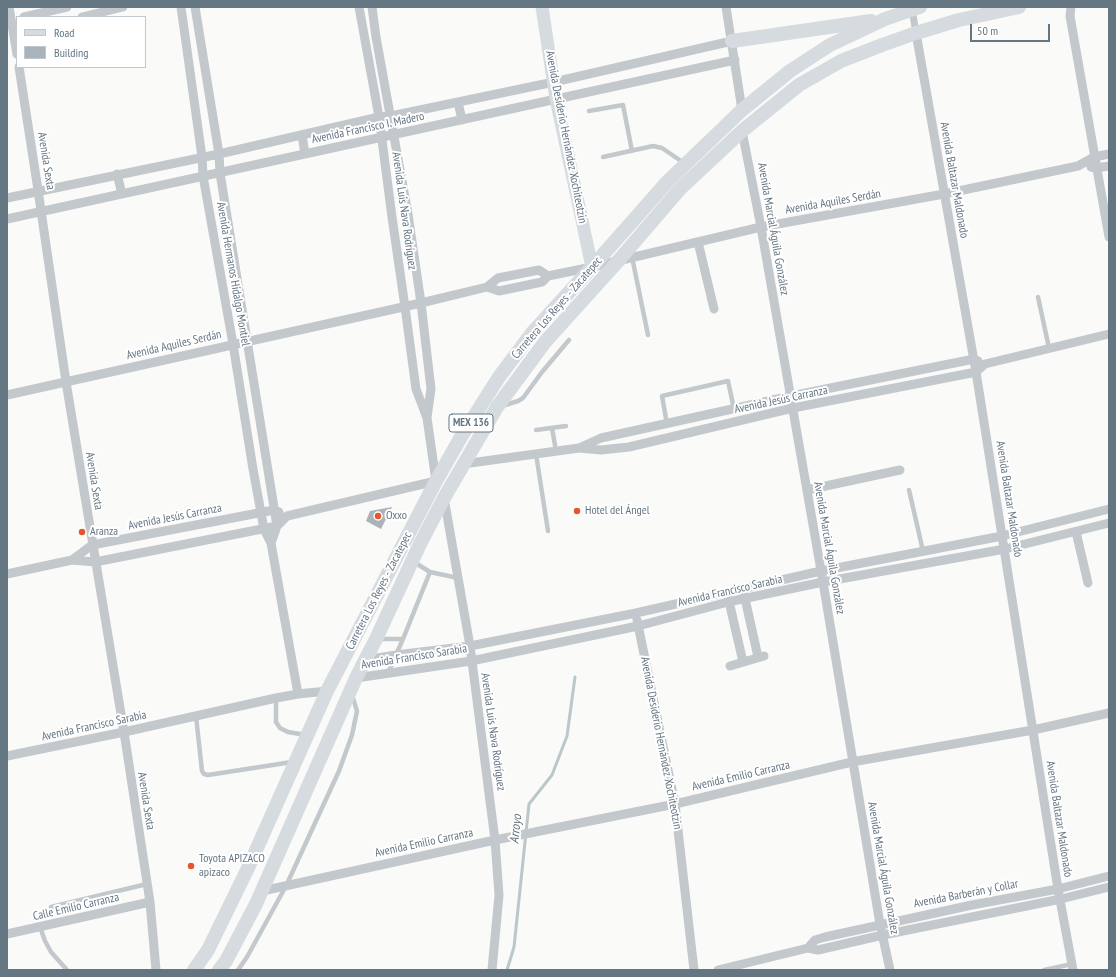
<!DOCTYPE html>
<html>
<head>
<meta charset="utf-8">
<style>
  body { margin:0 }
  #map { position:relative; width:1116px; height:977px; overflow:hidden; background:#fafaf8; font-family:"PT Sans Narrow",sans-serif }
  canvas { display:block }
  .frame { position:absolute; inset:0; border:8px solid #657683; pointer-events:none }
  .legend { position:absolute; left:16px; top:16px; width:130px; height:52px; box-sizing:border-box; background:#fff; border:1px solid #c1c8cd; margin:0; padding:5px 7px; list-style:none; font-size:12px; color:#657683 }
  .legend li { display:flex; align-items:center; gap:8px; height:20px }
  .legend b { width:20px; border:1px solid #c1c8cd }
  .scale { position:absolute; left:970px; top:24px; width:80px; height:18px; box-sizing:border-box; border:2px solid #657683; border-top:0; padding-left:5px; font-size:12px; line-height:14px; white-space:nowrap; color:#657683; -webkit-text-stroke:3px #fff; paint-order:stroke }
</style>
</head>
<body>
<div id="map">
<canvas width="1116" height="977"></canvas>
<div class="frame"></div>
<ul class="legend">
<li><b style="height:5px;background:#d6dbdf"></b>Road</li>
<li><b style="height:11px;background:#aab3b9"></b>Building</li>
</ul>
<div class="scale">50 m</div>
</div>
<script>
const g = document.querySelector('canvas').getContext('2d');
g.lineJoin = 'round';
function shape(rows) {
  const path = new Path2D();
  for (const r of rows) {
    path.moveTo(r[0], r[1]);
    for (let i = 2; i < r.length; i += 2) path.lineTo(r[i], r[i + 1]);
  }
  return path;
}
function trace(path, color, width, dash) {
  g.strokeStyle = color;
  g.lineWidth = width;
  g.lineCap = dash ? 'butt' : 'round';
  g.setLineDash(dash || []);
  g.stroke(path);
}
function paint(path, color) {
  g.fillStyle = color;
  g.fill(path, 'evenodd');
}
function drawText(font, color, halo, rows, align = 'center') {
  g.font = font + ' "PT Sans Narrow",sans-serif';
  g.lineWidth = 4;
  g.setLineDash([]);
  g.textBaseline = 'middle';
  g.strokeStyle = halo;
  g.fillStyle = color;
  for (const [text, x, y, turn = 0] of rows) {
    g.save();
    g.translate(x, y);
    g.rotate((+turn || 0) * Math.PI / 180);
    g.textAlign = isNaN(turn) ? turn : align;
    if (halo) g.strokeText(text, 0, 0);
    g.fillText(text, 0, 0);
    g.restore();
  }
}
trace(shape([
  [507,970,514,947,529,804,552,775,567,736,575,677]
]), '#bbc7cb', 3);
paint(shape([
  [392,507,381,529,366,521,370,511]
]), '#aab3b9');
trace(shape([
  [589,111,623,105,632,151],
  [603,157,653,146,662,148,684,163],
  [632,257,648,335],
  [1038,297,1049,348],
  [502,406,518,401,523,398,542,372,569,340],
  [667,424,662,396,728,381,734,409],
  [552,428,556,451],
  [536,430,566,426],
  [536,454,548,531],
  [909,490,923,551],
  [430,572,458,578],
  [378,639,403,639,430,572,414,562],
  [388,673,403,639],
  [276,698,276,722,280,728,288,732,306,735],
  [196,716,202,771,204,774,208,775,292,762],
  [51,907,147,884],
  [40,927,45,941,51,952,67,970],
  [238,970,247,957,286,886,339,771,352,735,357,711,352,695],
  [1044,970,1072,964]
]), '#c3c8cc', 4.5);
trace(shape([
  [912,9,916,33]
]), '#c3c8cc', 7);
trace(shape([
  [9,7,17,54],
  [181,7,202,157,203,176,233,344,253,469,264,529,271,543,298,694],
  [195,7,219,154,220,173,277,526,271,543],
  [372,7,376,37,408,214,421,303,431,389,427,417],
  [726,7,742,110],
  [1071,7,1070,16,1109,237],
  [24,17,67,7],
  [82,17,123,7],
  [916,33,976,372,1058,889,1073,970],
  [19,67,38,190,66,382,124,732,150,902,156,970],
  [458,102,462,120],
  [742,131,761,227,823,582,880,924,890,970],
  [302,135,305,154],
  [1091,167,1096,168,1109,166],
  [117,174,122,194],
  [7,198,219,154,379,117,391,116,554,82,732,41],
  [7,219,735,60],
  [698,242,714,309],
  [487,287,499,291,542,282,548,276,592,267,761,227,944,194,1078,166,1094,157,1109,154],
  [7,395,421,303,487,287,498,278,539,270,548,276],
  [579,448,601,450,629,447,793,408,976,372,985,364,1109,334],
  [463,464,579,448,601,438,791,396,974,359,978,361],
  [807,490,900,470],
  [444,498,470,646,495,840,499,895,492,970],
  [1076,532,1088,583],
  [72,560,92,545,274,510,279,512],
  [7,574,72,560,95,562,277,526,287,516,436,481,427,418,416,389,405,307,392,217,379,117,359,7],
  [744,594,758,657],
  [728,597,743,662],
  [637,620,675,804,694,970],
  [365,660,396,655,470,646,636,613,821,571,1002,536,1109,509],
  [730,666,764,656],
  [356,678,471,661,638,626,728,602,823,582,1005,549,1109,523],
  [7,756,124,732,276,698,298,694,327,691],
  [262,891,495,840,675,804,852,762,1033,730,1109,713],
  [7,934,150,902],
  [808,948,815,940,825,937,972,905,1058,889,1109,876],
  [718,970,808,948,818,950,883,935,1061,899,1109,887]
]), '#c3c8cc', 9);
trace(shape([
  [542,7,556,99,592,267]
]), '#d6dbdf', 13);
trace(shape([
  [732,41,871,21],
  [194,970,208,950,249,866,327,691,436,481,461,437,499,377,532,333,592,267,668,181,742,110,790,71,830,45,885,19,920,7],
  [219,970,226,961,256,904,356,678,376,639,420,544,444,498,497,407,545,342,619,260,680,189,742,131,799,85,841,61,882,45,916,33,959,20,1019,7]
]), '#d6dbdf', 14);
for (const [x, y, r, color] of [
  [577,511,4,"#e4572e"],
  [378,516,4,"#e4572e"],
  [82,532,4,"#e4572e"],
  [191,866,4,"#e4572e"]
]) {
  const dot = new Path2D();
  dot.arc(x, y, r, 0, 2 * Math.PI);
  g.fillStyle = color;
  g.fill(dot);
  trace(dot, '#fff', 1.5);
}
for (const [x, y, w] of [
  [471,423,44]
]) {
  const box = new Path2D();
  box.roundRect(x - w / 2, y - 9, w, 18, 3);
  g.fillStyle = '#fff';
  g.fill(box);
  trace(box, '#657683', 1);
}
drawText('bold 11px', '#657683', null, [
  ["MEX 136",471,423]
]);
drawText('12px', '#657683', '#fff', [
  ["Avenida Francisco I. Madero",368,128,-12],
  ["Avenida Desiderio Hernández Xochiteotzin",566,137,79],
  ["Avenida Sexta",46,161,81],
  ["Avenida Baltazar Maldonado",954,180,80],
  ["Avenida Aquiles Serdán",833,202,-10],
  ["Avenida Luis Nava Rodríguez",404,211,82],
  ["Avenida Marcial Águila González",773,229,80],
  ["Avenida Hermanos Hidalgo Montiel",233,274,80],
  ["Carretera Los Reyes - Zacatepec",557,308,-49],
  ["Avenida Aquiles Serdán",174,345,-13],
  ["Avenida Jesús Carranza",781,400,-12],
  ["Avenida Sexta",94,481,81],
  ["Avenida Baltazar Maldonado",1009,499,81],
  ["Avenida Jesús Carranza",175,517,-11],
  ["Avenida Marcial Águila González",829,548,80],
  ["Carretera Los Reyes - Zacatepec",379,591,-63],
  ["Avenida Francisco Sarabia",730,591,-13],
  ["Avenida Francisco Sarabia",414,657,-9],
  ["Avenida Francisco Sarabia",94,726,-12],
  ["Avenida Luis Nava Rodríguez",493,732,82],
  ["Avenida Desiderio Hernández Xochiteotzin",661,743,79],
  ["Avenida Emilio Carranza",741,776,-13],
  ["Avenida Sexta",146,801,81],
  ["Avenida Baltazar Maldonado",1059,819,81],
  ["Avenida Emilio Carranza",424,843,-12],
  ["Avenida Marcial Águila González",883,868,80],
  ["Avenida Barberán y Collar",966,894,-11],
  ["Calle Emilio Carranza",76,907,-13]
]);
drawText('12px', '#657683', '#fff', [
  ["Hotel del Ángel",585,511],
  ["Oxxo",386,516],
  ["Aranza",90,532],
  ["Toyota APIZACO",199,859],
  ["apizaco",199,873]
], 'left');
drawText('italic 13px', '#60757c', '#fff', [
  ["Arroyo",516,829,-84]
]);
</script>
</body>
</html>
